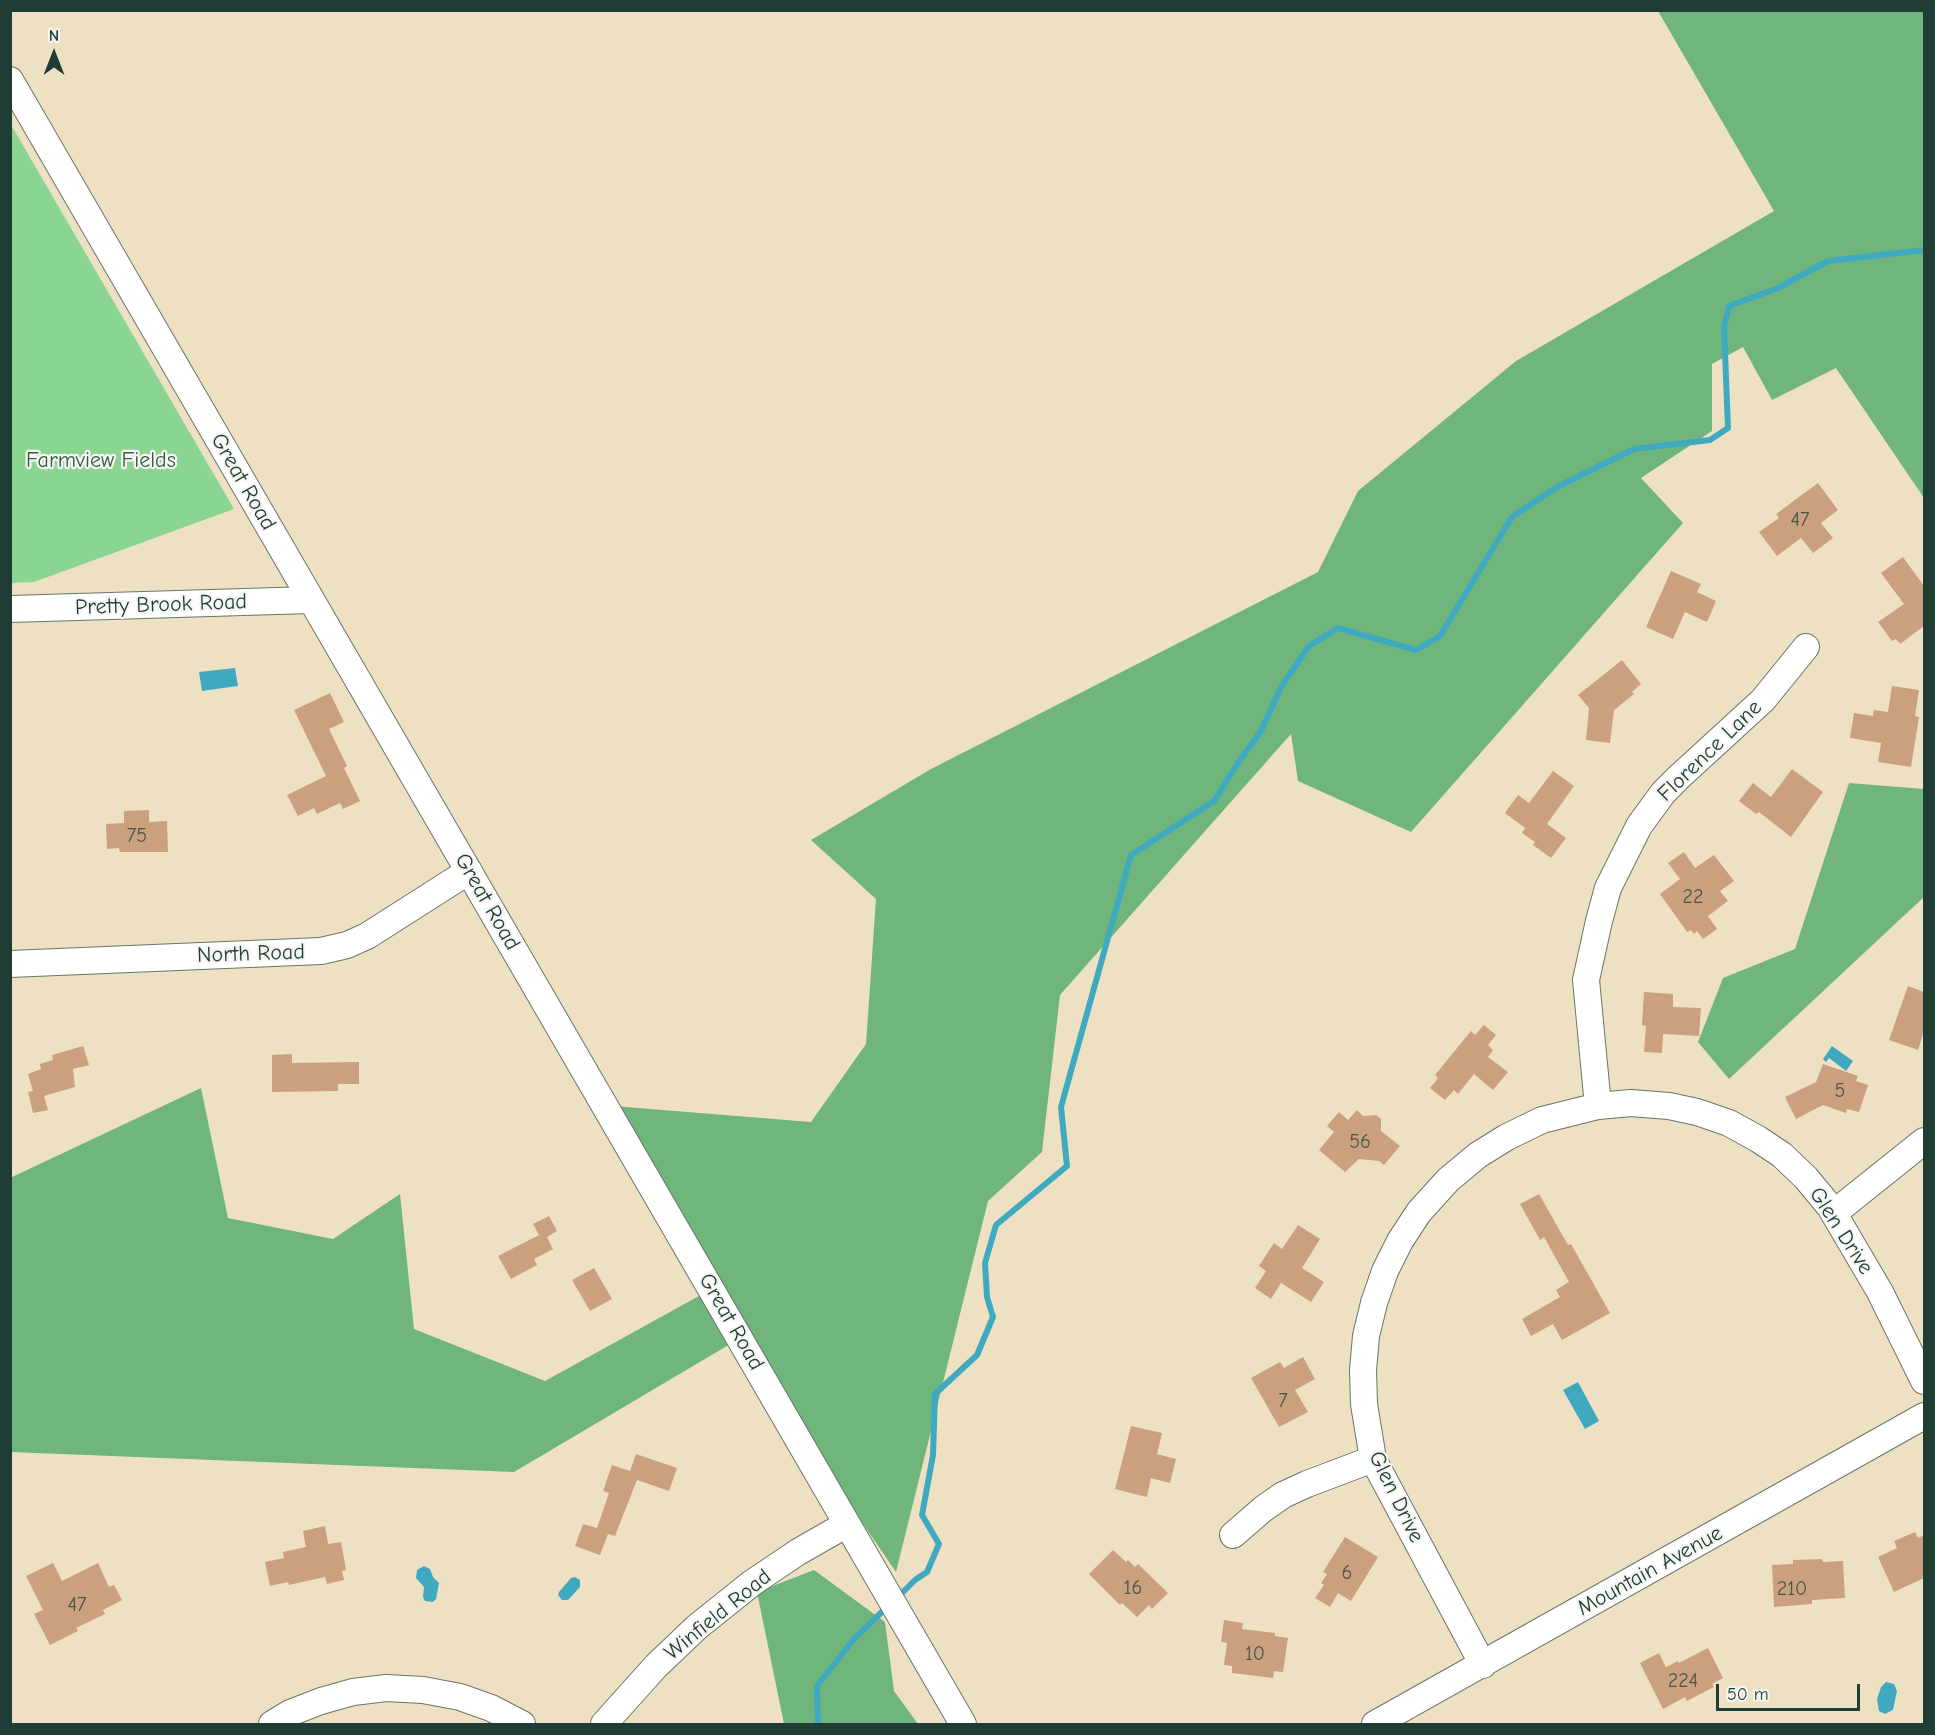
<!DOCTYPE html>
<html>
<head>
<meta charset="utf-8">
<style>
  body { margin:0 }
  #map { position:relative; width:1935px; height:1735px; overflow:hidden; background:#eee1c3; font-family:"Comic Neue",sans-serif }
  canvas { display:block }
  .frame { position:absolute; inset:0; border:12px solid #1f3d34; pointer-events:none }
  .north { position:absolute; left:24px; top:24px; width:60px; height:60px; -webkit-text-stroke:4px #f6f6f2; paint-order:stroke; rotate:0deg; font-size:16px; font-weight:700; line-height:24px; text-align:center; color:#1f3d34 }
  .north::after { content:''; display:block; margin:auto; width:21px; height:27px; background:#1f3d34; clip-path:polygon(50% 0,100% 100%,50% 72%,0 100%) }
  .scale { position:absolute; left:1716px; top:1684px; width:144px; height:27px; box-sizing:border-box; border:3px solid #1f3d34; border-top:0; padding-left:8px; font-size:18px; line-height:21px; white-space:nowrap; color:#1f3d34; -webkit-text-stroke:4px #f6f6f2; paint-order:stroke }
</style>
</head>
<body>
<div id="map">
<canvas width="1935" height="1735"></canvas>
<div class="frame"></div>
<div class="north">N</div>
<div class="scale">50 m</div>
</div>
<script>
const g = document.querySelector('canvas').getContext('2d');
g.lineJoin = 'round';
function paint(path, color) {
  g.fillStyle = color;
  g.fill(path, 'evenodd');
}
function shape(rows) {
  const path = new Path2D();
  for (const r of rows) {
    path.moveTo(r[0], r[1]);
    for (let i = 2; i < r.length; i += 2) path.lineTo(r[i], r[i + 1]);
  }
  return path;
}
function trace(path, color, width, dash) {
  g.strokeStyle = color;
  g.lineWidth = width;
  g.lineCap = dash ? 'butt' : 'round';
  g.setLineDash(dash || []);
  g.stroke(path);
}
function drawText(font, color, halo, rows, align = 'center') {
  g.font = font + ' "Comic Neue",sans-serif';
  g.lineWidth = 4.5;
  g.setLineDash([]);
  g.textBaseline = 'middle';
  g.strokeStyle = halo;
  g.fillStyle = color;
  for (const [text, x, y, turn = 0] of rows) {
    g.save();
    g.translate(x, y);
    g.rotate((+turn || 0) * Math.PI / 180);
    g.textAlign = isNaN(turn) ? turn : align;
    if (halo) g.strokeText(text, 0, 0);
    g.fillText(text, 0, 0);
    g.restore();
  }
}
paint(shape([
  [10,123,234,509,34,582,11,583]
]), '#8bd592');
paint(shape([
  [1658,11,1924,11,1924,498,1836,368,1772,400,1743,347,1712,364,1712,431,1641,478,1683,523,1411,832,1298,781,1291,734,1060,995,1042,1152,988,1201,896,1572,737,1340,514,1472,11,1452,10,1178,201,1088,228,1218,333,1239,400,1194,414,1329,545,1381,708,1291,601,1105,811,1122,866,1044,876,899,811,840,931,769,1318,572,1358,491,1516,361,1774,211],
  [1849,783,1924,789,1924,897,1729,1079,1698,1042,1723,978,1795,949],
  [814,1570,885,1622,894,1691,918,1724,784,1724,757,1592]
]), '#70b67c');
paint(shape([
  [235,668,238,686,202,691,199,672],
  [1832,1046,1853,1061,1846,1071,1829,1058,1826,1062,1823,1059],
  [1578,1382,1599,1421,1585,1429,1563,1390],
  [424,1566,430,1569,433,1577,439,1583,436,1599,433,1602,425,1601,423,1597,424,1587,416,1578,417,1570],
  [575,1577,580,1580,580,1587,568,1600,562,1600,558,1595,559,1592,571,1578],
  [1886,1682,1894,1684,1897,1691,1893,1710,1885,1714,1879,1711,1877,1699,1881,1687]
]), '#3fa9bf');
trace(shape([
  [898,1597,915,1580,927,1572,939,1544,922,1515,933,1455,935,1394,977,1355,993,1317,987,1297,985,1263,996,1225,1067,1166,1061,1107,1131,855,1214,801,1238,763,1261,731,1281,687,1309,646,1338,628,1416,650,1440,636,1512,517,1557,487,1634,449,1710,440,1728,428,1724,327,1729,306,1778,288,1828,261,1924,250],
  [818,1724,817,1686,853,1640,888,1606]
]), '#3fa9bf', 6);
paint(shape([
  [1818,483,1838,510,1821,523,1833,538,1813,553,1801,538,1777,556,1759,532,1779,518,1776,514],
  [1903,557,1924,586,1924,626,1900,644,1896,639,1892,641,1878,622,1904,604,1881,573],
  [1671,571,1701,584,1697,592,1716,601,1707,622,1685,612,1673,639,1646,627],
  [1622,660,1641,684,1632,692,1634,694,1614,710,1610,743,1586,740,1589,708,1578,695],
  [1892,686,1919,690,1915,716,1919,717,1911,767,1878,762,1881,743,1850,738,1854,713,1873,716,1874,710,1888,712],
  [330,693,344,722,329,729,347,766,344,768,360,801,343,809,340,803,317,814,314,808,298,816,287,795,326,776,294,710],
  [1792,769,1823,792,1791,837,1759,812,1756,814,1739,801,1753,783,1771,797],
  [1553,771,1574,786,1547,824,1566,838,1551,858,1533,845,1535,842,1522,833,1525,828,1505,813,1518,795,1529,803],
  [149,810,149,822,167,821,168,852,120,852,119,848,107,849,106,824,124,823,124,811],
  [1684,852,1695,868,1714,855,1734,881,1720,891,1728,901,1708,916,1717,929,1703,939,1697,931,1694,934,1691,930,1687,932,1660,894,1680,879,1668,863],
  [1908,986,1924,992,1924,1031,1918,1050,1889,1040],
  [1644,992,1673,994,1673,1007,1701,1008,1699,1036,1663,1034,1662,1053,1644,1052,1646,1026,1642,1025],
  [1484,1025,1496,1035,1488,1045,1493,1050,1488,1057,1508,1072,1493,1090,1474,1074,1458,1094,1454,1090,1445,1100,1430,1088,1438,1078,1435,1075,1471,1031,1475,1035],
  [83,1046,89,1065,73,1069,75,1087,44,1096,48,1110,33,1113,28,1092,33,1091,28,1074,41,1069,40,1064,53,1060,52,1055],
  [292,1054,292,1063,359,1062,359,1084,338,1084,338,1091,272,1092,272,1055],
  [1823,1064,1858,1076,1856,1081,1868,1085,1859,1112,1847,1109,1846,1113,1823,1105,1796,1119,1785,1097,1816,1082],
  [1357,1110,1363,1116,1376,1115,1381,1119,1381,1131,1400,1146,1384,1165,1379,1161,1359,1159,1345,1172,1319,1150,1334,1132,1327,1126,1339,1112,1348,1120],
  [1539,1194,1568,1245,1571,1244,1610,1313,1562,1340,1553,1324,1531,1336,1522,1319,1560,1297,1556,1290,1569,1282,1544,1237,1540,1240,1520,1204],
  [549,1216,557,1231,547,1237,553,1249,534,1259,537,1265,511,1279,498,1256,539,1235,533,1224],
  [1298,1225,1320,1239,1302,1268,1324,1282,1311,1302,1281,1283,1271,1299,1255,1288,1266,1271,1259,1266,1274,1243,1282,1249],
  [594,1268,612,1299,590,1311,572,1280],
  [1303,1357,1315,1379,1295,1390,1308,1412,1279,1427,1251,1378,1280,1362,1284,1368],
  [1131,1426,1162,1433,1157,1454,1176,1459,1170,1483,1151,1478,1147,1497,1115,1489],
  [636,1454,677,1468,669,1491,637,1480,615,1536,608,1534,600,1555,575,1546,583,1524,597,1528,609,1493,603,1491,612,1465,630,1471],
  [325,1526,328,1544,341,1542,346,1570,342,1571,344,1580,327,1584,325,1577,289,1585,288,1582,270,1586,265,1562,284,1558,283,1552,306,1547,303,1531],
  [1915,1532,1918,1538,1924,1535,1924,1578,1894,1592,1878,1557,1897,1548,1894,1541],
  [1345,1537,1378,1557,1351,1601,1338,1593,1330,1607,1315,1598,1324,1585,1321,1583,1327,1574,1323,1572],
  [1113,1550,1126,1562,1128,1560,1135,1567,1138,1564,1168,1593,1152,1609,1149,1605,1137,1617,1122,1603,1120,1605,1089,1574],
  [1822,1559,1823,1562,1843,1561,1845,1598,1812,1600,1812,1604,1774,1607,1772,1565,1793,1564,1793,1560],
  [53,1563,62,1581,98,1563,109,1587,114,1585,122,1600,103,1610,105,1614,76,1628,78,1631,50,1645,34,1614,43,1610,26,1576],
  [1224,1620,1243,1623,1242,1629,1275,1633,1275,1636,1288,1638,1283,1672,1274,1671,1273,1678,1232,1673,1232,1666,1224,1665,1227,1643,1221,1642],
  [1708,1648,1723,1678,1712,1684,1714,1687,1687,1701,1685,1697,1663,1709,1640,1663,1659,1653,1666,1667,1678,1661,1679,1663]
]), '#cba07e');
const minor = shape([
  [10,80,963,1724],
  [10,609,311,600],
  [10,964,321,951,347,945,367,936,469,871],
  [1598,1106,1586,980,1599,921,1608,888,1639,826,1663,793,1679,777,1763,700,1806,647],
  [1834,1213,1924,1141],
  [1233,1535,1263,1509,1283,1495,1307,1484,1373,1459],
  [1483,1665,1373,1459,1364,1404,1363,1370,1366,1336,1374,1303,1385,1271,1400,1241,1419,1212,1448,1180,1478,1155,1507,1137,1542,1120,1598,1106,1631,1103,1669,1106,1697,1112,1729,1123,1758,1139,1782,1155,1806,1178,1830,1207,1880,1292,1924,1381],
  [272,1724,290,1713,321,1701,353,1692,386,1688,423,1690,460,1697,491,1708,522,1724],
  [604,1724,656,1666,697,1627,752,1583,798,1552,847,1524],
  [1375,1724,1924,1416]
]);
trace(minor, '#677666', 28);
trace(minor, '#fff', 26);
drawText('20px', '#4a5646', null, [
  ["47",1800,520],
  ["75",137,836],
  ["22",1693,897],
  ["5",1840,1091],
  ["56",1360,1142],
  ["7",1283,1401],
  ["6",1347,1573],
  ["16",1133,1588],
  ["210",1792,1589],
  ["47",77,1605],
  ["10",1255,1654],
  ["224",1683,1681]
]);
drawText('22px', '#355b47', '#f6f6f2', [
  ["Farmview Fields",101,461]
]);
drawText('22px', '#1f3d34', '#f6f6f2', [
  ["Great Road",243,482,60],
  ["Pretty Brook Road",161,605,-2],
  ["Florence Lane",1710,751,-44],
  ["Great Road",487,902,60],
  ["North Road",251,954,-2],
  ["Glen Drive",1841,1231,57],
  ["Great Road",731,1322,60],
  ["Glen Drive",1396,1497,64],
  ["Mountain Avenue",1650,1571,-29],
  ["Winfield Road",718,1615,-39]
]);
</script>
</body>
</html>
